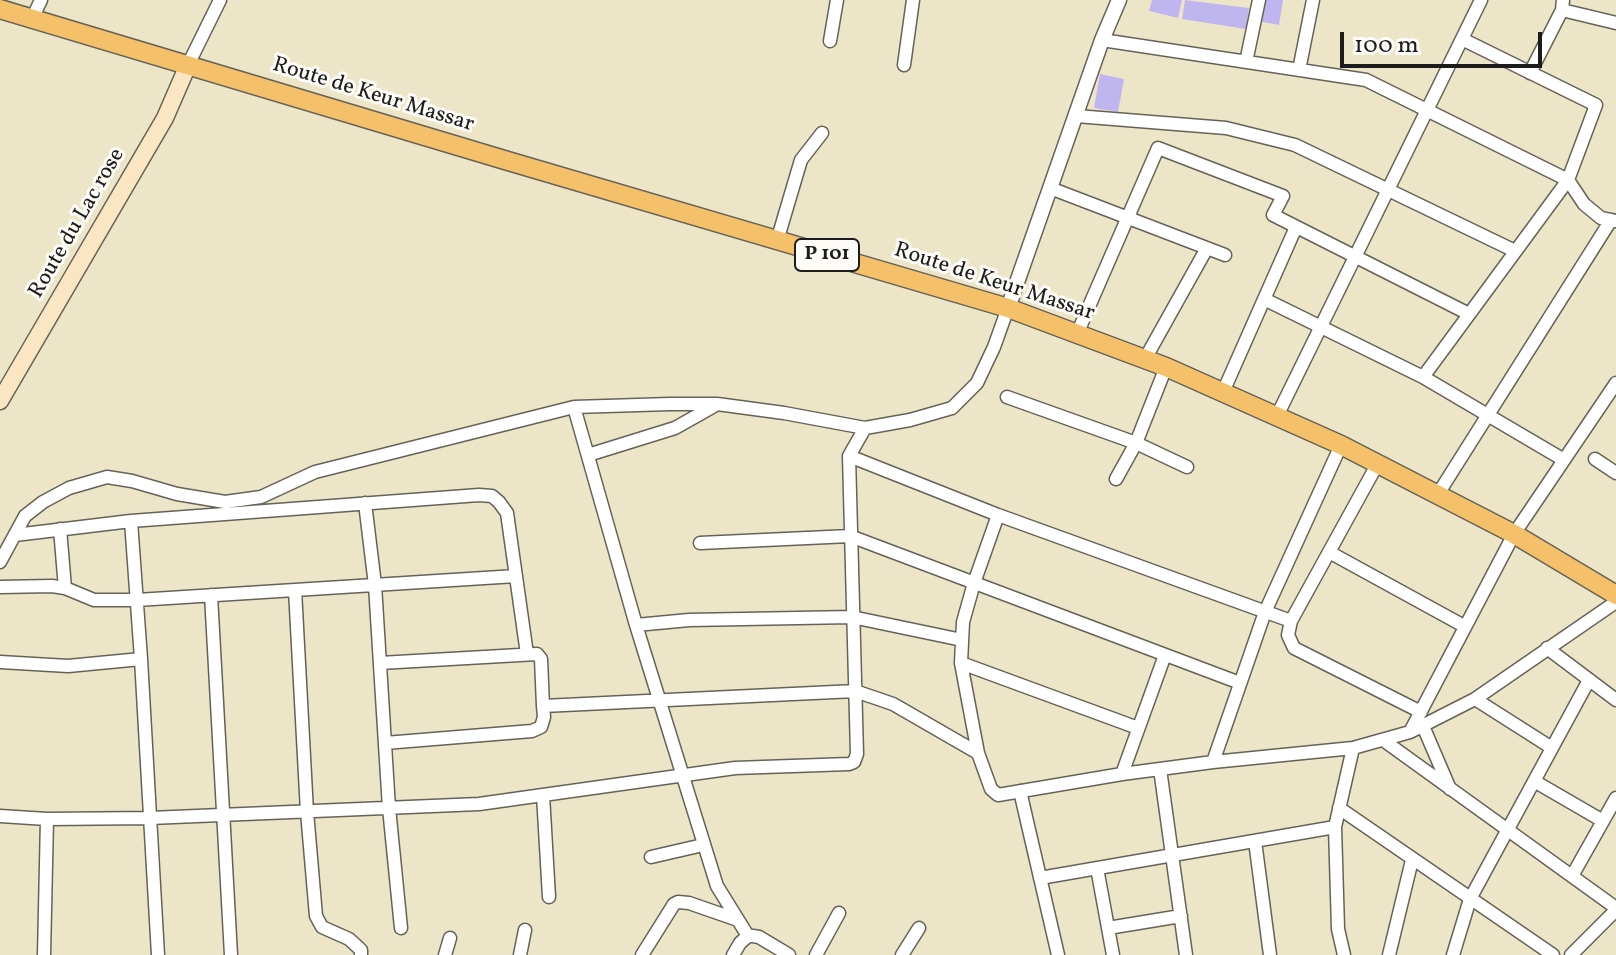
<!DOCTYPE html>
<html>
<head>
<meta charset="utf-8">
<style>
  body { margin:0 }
  #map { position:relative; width:1616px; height:955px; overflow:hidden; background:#ede5c7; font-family:Vollkorn,serif }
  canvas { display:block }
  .scale { position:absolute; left:1340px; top:32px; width:202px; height:36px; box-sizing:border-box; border:4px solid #1c1c1c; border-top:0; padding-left:10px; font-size:24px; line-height:28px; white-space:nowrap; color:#1c1c1c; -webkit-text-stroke:6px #fdfcf7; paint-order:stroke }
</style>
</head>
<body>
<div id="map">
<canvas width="1616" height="955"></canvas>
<div class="scale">100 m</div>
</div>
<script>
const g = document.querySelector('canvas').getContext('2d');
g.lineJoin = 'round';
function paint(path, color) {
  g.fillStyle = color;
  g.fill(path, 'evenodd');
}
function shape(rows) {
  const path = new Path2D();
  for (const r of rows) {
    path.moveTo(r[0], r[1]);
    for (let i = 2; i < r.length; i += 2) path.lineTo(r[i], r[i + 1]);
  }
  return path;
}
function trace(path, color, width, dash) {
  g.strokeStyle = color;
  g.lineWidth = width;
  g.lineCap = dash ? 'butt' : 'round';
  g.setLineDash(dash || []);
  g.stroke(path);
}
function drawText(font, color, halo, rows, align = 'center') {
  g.font = font + ' Vollkorn,serif';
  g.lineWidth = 6;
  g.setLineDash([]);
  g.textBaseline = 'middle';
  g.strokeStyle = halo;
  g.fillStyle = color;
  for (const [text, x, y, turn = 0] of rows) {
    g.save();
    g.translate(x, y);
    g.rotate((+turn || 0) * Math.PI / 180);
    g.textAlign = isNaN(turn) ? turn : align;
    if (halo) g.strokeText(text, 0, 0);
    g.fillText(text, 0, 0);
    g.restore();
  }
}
paint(shape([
  [1152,0,1182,0,1178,18,1149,11],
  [1185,0,1249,8,1246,29,1182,19],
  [1262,0,1283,0,1279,25,1258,21],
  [1100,74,1124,79,1118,112,1094,108]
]), '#c0b6ef');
const minor = shape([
  [1562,10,1616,23],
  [32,19,41,0],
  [1102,40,1366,80,1568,180,1584,204,1601,218,1616,221],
  [830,41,837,0],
  [1246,62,1259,0],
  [188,65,220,0],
  [904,65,913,0],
  [1299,70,1313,0],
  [1530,73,1562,10,1563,0],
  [1076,116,1226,128,1295,145,1515,251],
  [1050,188,1225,255],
  [777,241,801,160,822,133],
  [1264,299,1423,377,1564,460],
  [1077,334,1158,148,1283,196,1273,215,1469,314],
  [1145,359,1207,248],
  [1423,377,1568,180,1596,105,1462,39],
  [1223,392,1296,227],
  [1007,397,1136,443,1187,467],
  [574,407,636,625,717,886,748,936],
  [1277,416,1481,0],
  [588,455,675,428,714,406],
  [849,456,998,515,1291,621],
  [1595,459,1616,473],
  [1378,463,1291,621,1288,635,1294,648,1421,712],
  [1116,479,1136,443,1166,367],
  [1438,494,1611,220],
  [365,503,375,585,389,808,401,928],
  [998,515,974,583,963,622,961,663,978,753,991,789,998,795,1122,774,1213,762,1353,748,1410,732,1475,699,1616,602],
  [131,521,141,659,158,955],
  [60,529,65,588],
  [15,535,131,521,479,495,492,496,499,502,507,513,527,654],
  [700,543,850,536,1240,683],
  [1329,552,1464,626],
  [0,562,25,516,43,502,69,488,107,477,132,481,177,494,225,502,261,497,315,472,574,407,670,404,717,404,784,413,865,428],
  [0,587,52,586,65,588,94,600,137,600,516,576],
  [295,590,307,812,316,916,322,927,349,939,361,950,361,955],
  [211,595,231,955],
  [636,625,689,620,852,617,962,640],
  [1547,648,1616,700],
  [0,662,68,666,141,659],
  [380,663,537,654,541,659,543,706],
  [961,663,1138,728],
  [1475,699,1552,748],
  [1423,726,1450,789],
  [1410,732,1514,534,1616,383],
  [1383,740,1616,908],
  [385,743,532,731,541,727,544,717,543,706,855,691,893,704,978,753],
  [1213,762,1265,612,1341,445],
  [1160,769,1186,955],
  [1122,774,1165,655],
  [1534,781,1603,821],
  [1020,791,1058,955],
  [543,795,549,897],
  [1339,808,1553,955],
  [0,816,47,819,150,818,479,804,735,768,849,764,854,762,857,754,849,456,865,428,910,420,952,408,977,383,994,347,1008,308],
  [1255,841,1270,955],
  [651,857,703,845],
  [1097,868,1113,955],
  [1572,876,1616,798],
  [1040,878,1335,827],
  [1108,928,1181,916],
  [44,955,47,819],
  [445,955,450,938],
  [520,955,525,930],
  [642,955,674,904,678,902,689,903,738,920],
  [733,955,740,943,748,936,753,936,759,937,789,955],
  [816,955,839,913],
  [902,955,919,928],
  [1344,955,1338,929,1335,827,1353,748],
  [1389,955,1412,860],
  [1453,955,1470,899,1589,680],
  [1571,955,1616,910]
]);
const tertiary = shape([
  [1008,308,1102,40,1119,0]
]);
const secondary = shape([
  [0,401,165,118,188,65]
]);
const primary = shape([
  [0,9,508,161,1008,308,1166,367,1341,445,1514,534,1616,595]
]);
trace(minor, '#656258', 15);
trace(tertiary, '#656258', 17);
trace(secondary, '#656258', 19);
trace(primary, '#656258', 21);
trace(minor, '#fff', 12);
trace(tertiary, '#fff', 14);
trace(secondary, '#fbe6c3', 16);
trace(primary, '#f4c16a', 18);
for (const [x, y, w] of [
  [827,255,64]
]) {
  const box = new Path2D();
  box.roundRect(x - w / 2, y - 16, w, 32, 6);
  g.fillStyle = '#fdfcf7';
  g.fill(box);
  trace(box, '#1c1c1c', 2);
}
drawText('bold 20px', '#1c1c1c', null, [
  ["P 101",827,255]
]);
drawText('22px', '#1c1c1c', '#fdfcf7', [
  ["Route de Keur Massar",373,96,17],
  ["Route du Lac rose",78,224,-60],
  ["Route de Keur Massar",994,283,18]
]);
</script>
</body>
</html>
